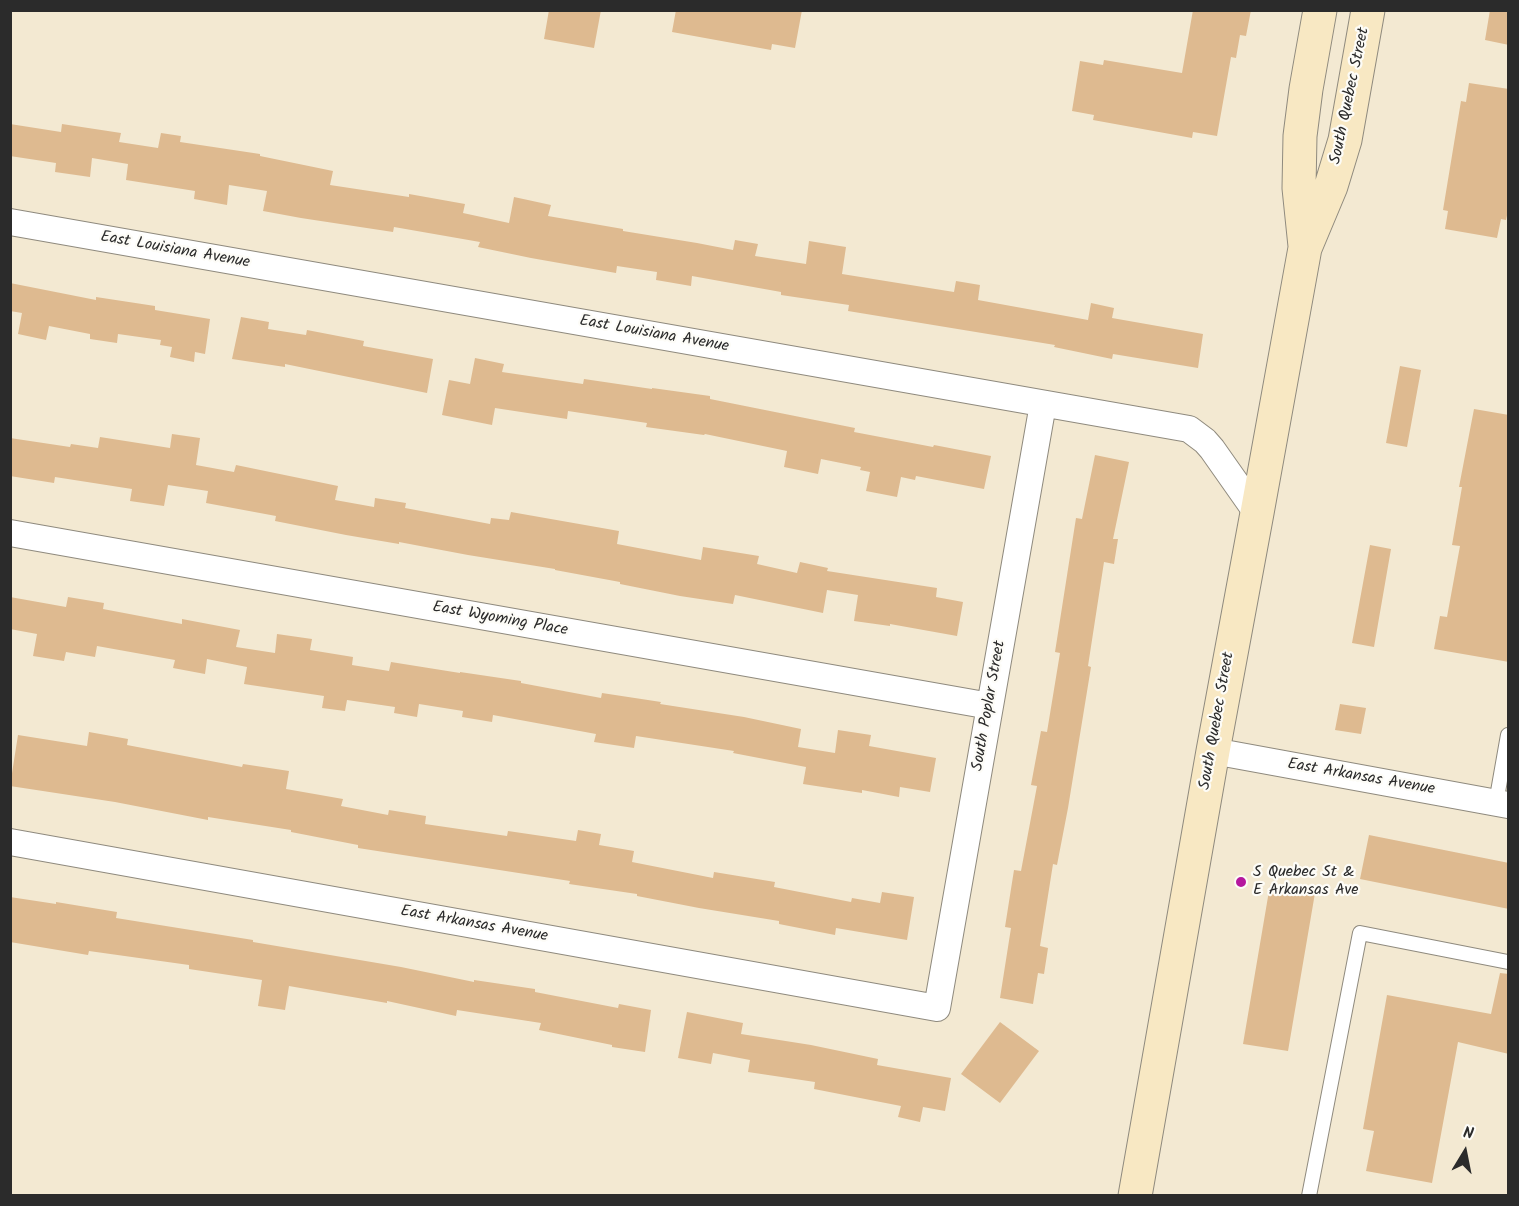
<!DOCTYPE html>
<html>
<head>
<meta charset="utf-8">
<style>
  body { margin:0 }
  #map { position:relative; width:1519px; height:1206px; overflow:hidden; background:#f3e9d2; font-family:Kalam,sans-serif }
  canvas { display:block }
  .frame { position:absolute; inset:0; border:12px solid #2b2b2b; pointer-events:none }
  .north { position:absolute; left:1435px; top:1122px; width:60px; height:60px; -webkit-text-stroke:4px #fdfcf7; paint-order:stroke; rotate:10deg; font-size:16px; font-weight:700; line-height:24px; text-align:center; color:#2b2b2b }
  .north::after { content:''; display:block; margin:auto; width:21px; height:27px; background:#2b2b2b; clip-path:polygon(50% 0,100% 100%,50% 72%,0 100%) }
</style>
</head>
<body>
<div id="map">
<canvas width="1519" height="1206"></canvas>
<div class="frame"></div>
<div class="north">N</div>
</div>
<script>
const g = document.querySelector('canvas').getContext('2d');
g.lineJoin = 'round';
function paint(path, color) {
  g.fillStyle = color;
  g.fill(path, 'evenodd');
}
function shape(rows) {
  const path = new Path2D();
  for (const r of rows) {
    path.moveTo(r[0], r[1]);
    for (let i = 2; i < r.length; i += 2) path.lineTo(r[i], r[i + 1]);
  }
  return path;
}
function trace(path, color, width, dash) {
  g.strokeStyle = color;
  g.lineWidth = width;
  g.lineCap = dash ? 'butt' : 'round';
  g.setLineDash(dash || []);
  g.stroke(path);
}
function drawText(font, color, halo, rows, align = 'center') {
  g.font = font + ' Kalam,sans-serif';
  g.lineWidth = 4.5;
  g.setLineDash([]);
  g.textBaseline = 'middle';
  g.strokeStyle = halo;
  g.fillStyle = color;
  for (const [text, x, y, turn = 0] of rows) {
    g.save();
    g.translate(x, y);
    g.rotate((+turn || 0) * Math.PI / 180);
    g.textAlign = isNaN(turn) ? turn : align;
    if (halo) g.strokeText(text, 0, 0);
    g.fillText(text, 0, 0);
    g.restore();
  }
}
paint(shape([
  [549,10,601,10,594,48,544,39],
  [676,10,802,10,795,48,772,44,771,50,672,32],
  [1193,10,1251,10,1246,36,1240,35,1236,58,1231,57,1217,136,1193,132,1192,138,1093,120,1094,115,1072,111,1080,61,1103,65,1104,60,1182,73],
  [1490,10,1509,10,1509,45,1485,40],
  [1469,83,1509,89,1509,206,1506,220,1501,219,1497,238,1445,229,1448,211,1443,210,1461,101,1466,102],
  [10,124,61,132,62,124,121,133,119,142,158,148,161,133,181,136,180,142,260,154,260,156,333,171,330,185,409,197,409,194,465,204,463,213,509,223,514,197,551,205,548,216,623,229,623,231,697,243,733,250,735,240,758,244,755,256,806,264,809,241,846,247,842,274,954,292,956,281,980,285,978,300,1088,320,1091,303,1114,308,1112,318,1203,334,1198,368,1113,354,1112,359,1054,347,1055,345,848,311,849,305,781,295,781,292,692,276,691,286,656,280,657,272,617,266,616,273,531,258,478,247,480,242,394,227,393,232,301,218,263,211,267,191,229,185,227,205,194,199,195,191,126,180,128,164,92,158,90,177,55,172,56,163,10,156],
  [10,283,96,300,96,297,155,306,155,310,210,319,205,354,195,352,194,362,170,357,172,347,160,345,161,340,118,334,117,343,90,339,90,334,49,326,46,340,18,334,22,313,10,311],
  [241,317,269,322,268,329,306,335,307,330,364,341,363,346,433,359,427,393,285,364,285,367,232,359],
  [475,358,504,364,502,372,583,384,584,379,652,389,652,388,710,396,710,399,855,428,854,432,933,447,934,445,991,456,984,489,916,476,915,480,901,477,897,497,866,491,870,472,860,470,861,467,821,459,818,474,784,467,787,451,705,434,704,435,646,427,647,423,568,411,567,419,495,408,492,425,442,415,449,380,470,384],
  [1400,366,1421,370,1407,447,1386,443],
  [1474,409,1509,415,1509,662,1434,649,1440,616,1447,617,1460,546,1452,545,1462,487,1459,487],
  [172,434,200,438,196,465,234,472,236,465,338,486,335,500,374,507,375,498,406,503,405,508,490,524,491,518,509,520,511,512,619,531,617,544,701,560,703,547,759,556,757,564,797,573,800,562,828,568,827,571,937,588,936,597,963,602,957,636,890,624,890,626,854,621,858,595,827,590,823,613,735,595,733,604,680,596,620,584,620,582,555,570,555,569,468,555,399,542,399,544,346,535,275,521,276,516,206,503,208,491,168,485,164,506,130,501,132,489,55,477,54,483,10,476,10,438,70,447,71,444,98,448,100,437,170,448],
  [1095,455,1129,462,1113,539,1118,539,1114,564,1104,562,1088,666,1091,667,1068,808,1057,865,1053,864,1040,946,1048,948,1044,974,1038,973,1033,1004,1000,998,1011,928,1005,927,1014,870,1021,871,1037,786,1031,785,1041,731,1047,732,1060,653,1055,652,1076,518,1082,519],
  [1370,545,1391,549,1374,647,1352,643],
  [10,597,66,607,68,597,104,603,103,609,182,624,182,619,240,630,236,647,275,653,277,634,312,639,310,650,353,657,352,665,389,671,391,662,460,673,460,672,521,681,521,683,601,698,602,693,661,702,660,704,744,717,801,729,798,747,835,753,838,730,871,735,869,746,936,758,930,792,900,787,899,797,862,790,862,793,803,784,806,767,733,753,734,751,636,736,634,748,594,742,596,734,493,715,492,722,462,717,463,711,419,704,417,717,394,713,395,707,347,700,345,711,322,708,324,696,244,684,247,667,207,659,205,674,173,668,175,660,97,646,95,657,66,652,64,661,33,656,37,634,10,629],
  [1340,704,1366,708,1361,734,1335,730],
  [89,732,128,739,127,745,242,767,243,764,289,771,286,789,343,799,341,806,388,815,389,810,426,816,425,824,507,836,508,831,576,841,578,830,601,834,599,845,634,851,632,862,713,878,714,872,775,882,774,887,851,902,852,898,880,903,882,892,914,897,907,940,836,928,835,935,779,924,779,921,699,908,637,896,637,894,569,884,570,881,358,848,358,845,291,832,291,830,208,817,208,820,115,802,10,786,18,735,87,746],
  [1369,835,1509,863,1509,909,1360,879],
  [1270,885,1315,893,1288,1051,1243,1044],
  [10,897,56,904,56,902,117,912,116,918,253,940,253,942,401,967,474,982,474,980,535,989,535,992,618,1008,619,1004,651,1010,645,1052,612,1047,612,1045,539,1030,541,1023,457,1010,456,1016,387,1001,387,1003,289,986,285,1010,258,1006,262,980,189,969,189,965,89,951,88,955,10,942],
  [1500,973,1509,974,1509,1054,1458,1042,1432,1183,1366,1171,1374,1131,1363,1129,1387,995,1491,1014],
  [687,1012,743,1023,741,1034,811,1045,878,1059,877,1065,951,1078,945,1111,923,1107,920,1122,898,1117,901,1106,814,1089,815,1082,748,1072,750,1060,713,1053,711,1064,678,1058],
  [1000,1022,1039,1051,1000,1103,961,1074]
]), '#deba90');
const service = shape([
  [1496,803,1508,735],
  [1309,1196,1360,933,1508,962]
]);
const minor = shape([
  [10,222,1189,429,1205,441,1212,449,1257,513],
  [10,533,990,706],
  [1213,751,1508,805],
  [10,842,937,1008,1043,404]
]);
const secondary = shape([
  [1305,246,1299,188,1300,136,1306,89,1320,10],
  [1135,1196,1213,751,1257,513,1305,248,1331,186,1345,140,1368,10]
]);
trace(service, '#8f8a7e', 16);
trace(minor, '#8f8a7e', 28);
trace(secondary, '#8f8a7e', 35);
trace(service, '#fff', 14);
trace(minor, '#fff', 26);
trace(secondary, '#f8e8c3', 33);
for (const [x, y, r, color] of [
  [1241,882,6,"#b5179e"]
]) {
  const dot = new Path2D();
  dot.arc(x, y, r, 0, 2 * Math.PI);
  g.fillStyle = color;
  g.fill(dot);
  trace(dot, '#fdfcf7', 2);
}
drawText('16px', '#2b2b2b', '#fdfcf7', [
  ["South Quebec Street",1351,96,-78],
  ["East Louisiana Avenue",175,251,10],
  ["East Louisiana Avenue",654,335,10],
  ["East Wyoming Place",500,620,10],
  ["South Poplar Street",990,706,-80],
  ["South Quebec Street",1218,721,-80],
  ["East Arkansas Avenue",1361,778,10],
  ["East Arkansas Avenue",474,925,10]
]);
drawText('16px', '#2b2b2b', '#fdfcf7', [
  ["S Quebec St &",1253,873],
  ["E Arkansas Ave",1253,891]
], 'left');
</script>
</body>
</html>
